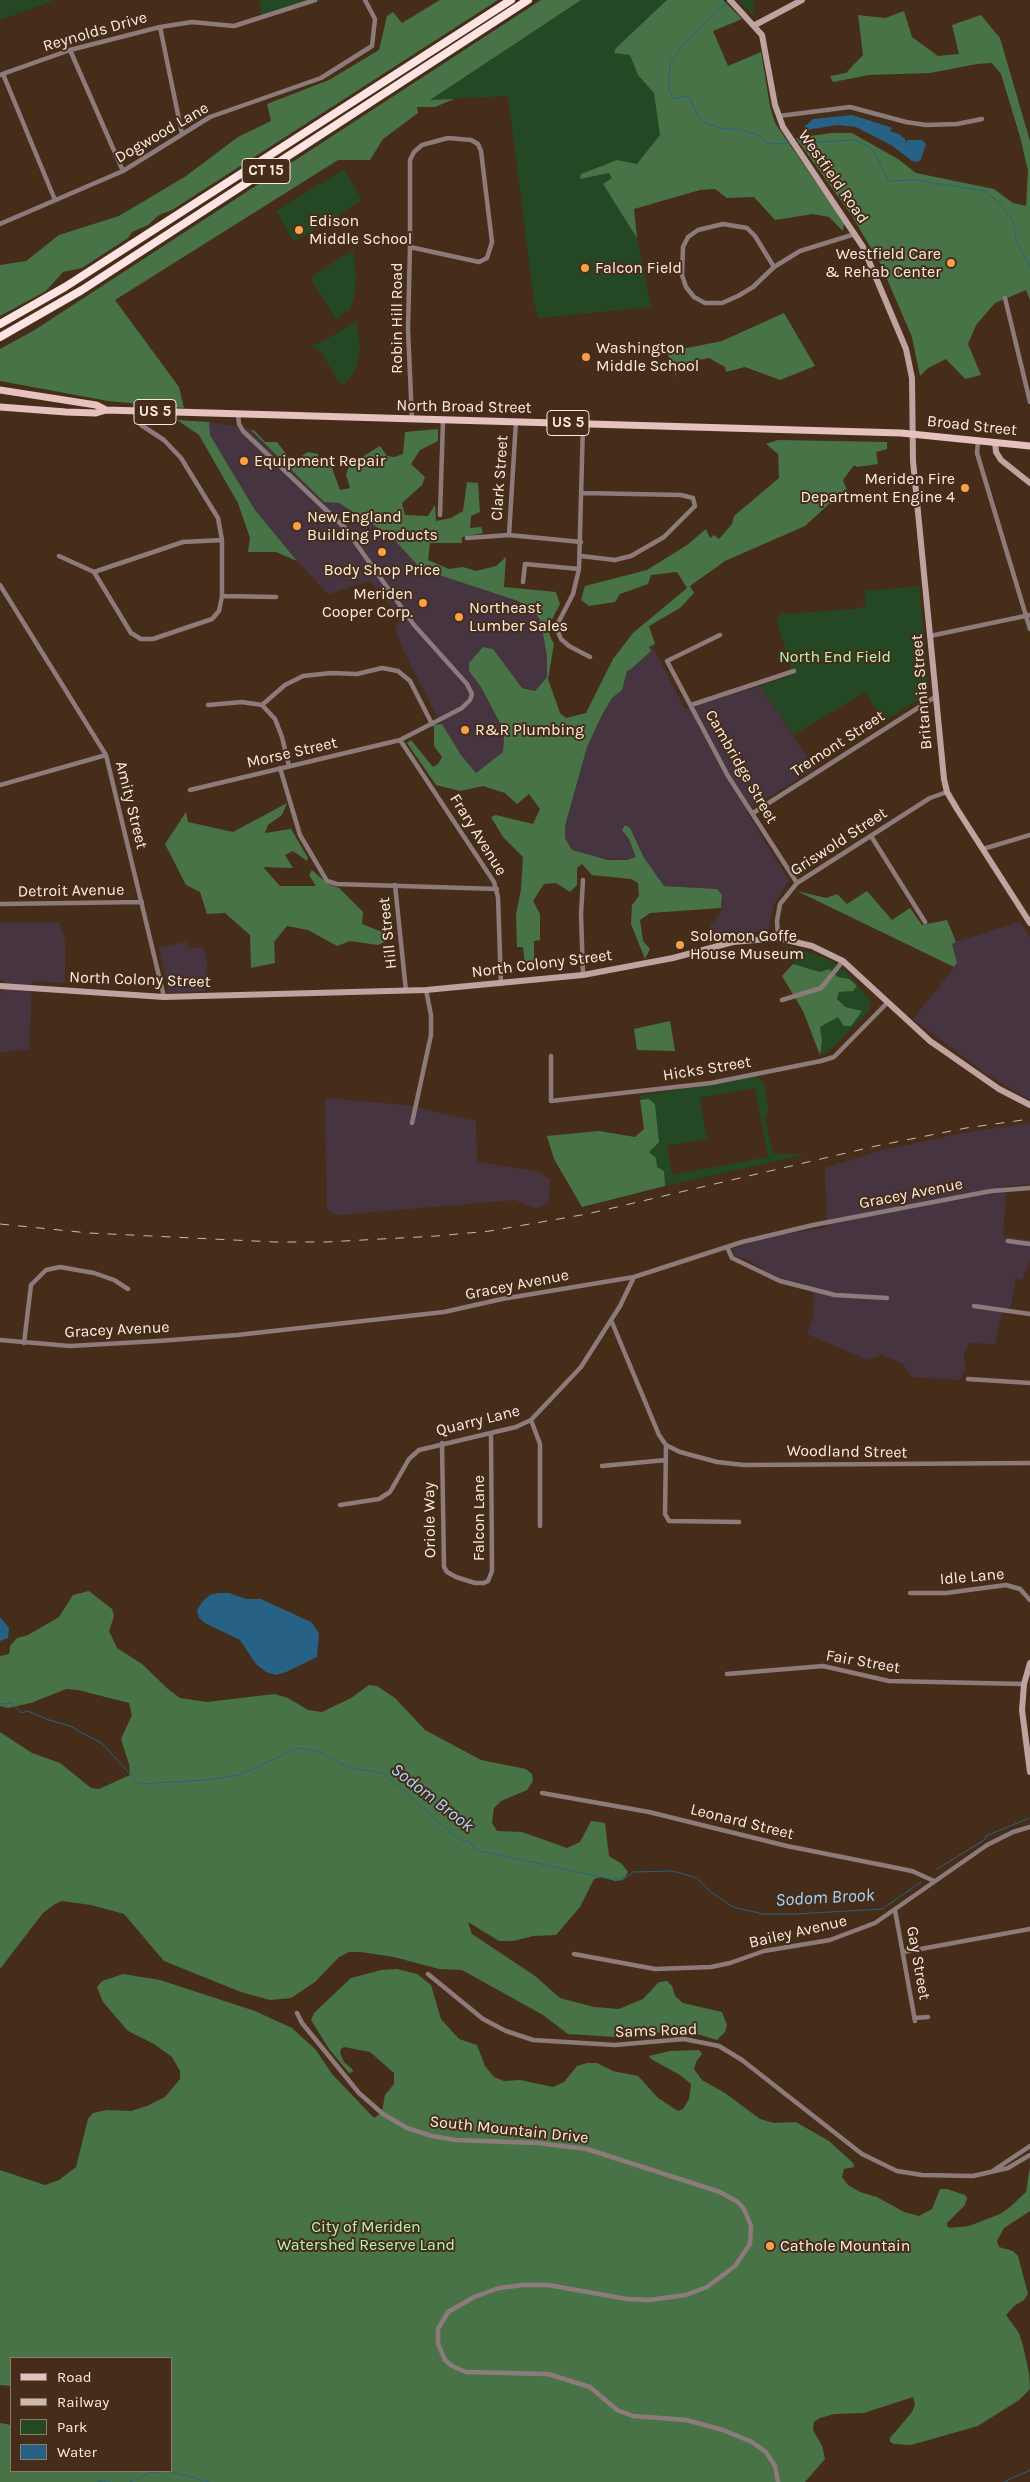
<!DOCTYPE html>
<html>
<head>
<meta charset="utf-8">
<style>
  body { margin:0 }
  #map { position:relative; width:1030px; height:2482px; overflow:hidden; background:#462d1a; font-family:Karla,sans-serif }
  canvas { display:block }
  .legend { position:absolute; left:10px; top:2357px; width:162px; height:115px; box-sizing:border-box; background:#462d1a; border:1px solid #8f7a6a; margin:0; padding:6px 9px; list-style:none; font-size:15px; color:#fdede1 }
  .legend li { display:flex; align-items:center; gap:10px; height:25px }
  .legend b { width:25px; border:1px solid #8f7a6a }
</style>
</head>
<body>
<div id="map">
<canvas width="1030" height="2482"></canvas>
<ul class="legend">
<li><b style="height:6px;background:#e6c2bf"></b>Road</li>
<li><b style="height:6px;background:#ccbaac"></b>Railway</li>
<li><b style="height:14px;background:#254824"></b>Park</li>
<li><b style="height:14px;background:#276286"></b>Water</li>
</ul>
</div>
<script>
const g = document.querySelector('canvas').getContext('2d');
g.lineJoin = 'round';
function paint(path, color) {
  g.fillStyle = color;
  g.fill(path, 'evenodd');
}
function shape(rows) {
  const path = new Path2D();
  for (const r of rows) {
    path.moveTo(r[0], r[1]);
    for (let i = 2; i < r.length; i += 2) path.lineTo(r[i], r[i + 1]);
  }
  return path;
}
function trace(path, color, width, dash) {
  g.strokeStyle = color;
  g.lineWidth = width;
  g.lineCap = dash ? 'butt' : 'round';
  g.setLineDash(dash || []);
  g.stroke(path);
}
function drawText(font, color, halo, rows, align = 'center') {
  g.font = font + ' Karla,sans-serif';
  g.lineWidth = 4;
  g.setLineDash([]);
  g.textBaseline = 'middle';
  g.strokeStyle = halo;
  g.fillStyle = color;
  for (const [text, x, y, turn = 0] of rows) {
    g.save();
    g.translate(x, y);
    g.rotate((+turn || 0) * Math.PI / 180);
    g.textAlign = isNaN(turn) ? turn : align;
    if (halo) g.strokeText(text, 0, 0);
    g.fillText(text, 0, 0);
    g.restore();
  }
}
paint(shape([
  [209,422,247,428,251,430,324,502,339,503,391,536,421,569,518,601,535,612,541,622,547,657,547,677,535,691,522,688,493,649,469,671,481,687,501,725,504,738,503,752,476,773,461,755,437,716,407,658,395,629,400,618,370,581,328,594,297,561,255,510,210,435],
  [652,646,685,709,760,686,815,768,746,811,789,881,773,906,769,929,708,944,711,925,720,913,723,902,717,889,664,886,637,857,627,860,592,857,572,850,565,838,565,826,587,747,602,715,612,698,622,690,627,671],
  [59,922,65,940,65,983,32,981,29,1049,0,1053,0,995,4,980,0,980,0,923],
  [1020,922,1030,937,1030,1100,989,1076,913,1019,957,964,952,943],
  [187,942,188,948,203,947,207,960,205,991,169,993,159,947],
  [325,1098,406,1105,476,1121,477,1162,539,1172,551,1180,548,1203,536,1209,515,1200,338,1215,327,1211],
  [1030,1123,1030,1184,1002,1187,1006,1195,1003,1236,1030,1240,1030,1260,1022,1280,1016,1278,1011,1306,1001,1315,995,1344,970,1343,964,1352,965,1371,959,1380,912,1377,902,1363,882,1355,867,1360,807,1334,813,1317,814,1296,806,1285,778,1279,745,1258,735,1257,732,1249,759,1239,827,1227,825,1168,875,1152,963,1133]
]), '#463541');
paint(shape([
  [0,0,55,0,0,20],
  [259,0,323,0,262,18],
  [581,0,723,0,742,19,713,31,728,66,761,52,770,106,775,123,789,148,828,202,752,188,625,176,651,307,538,318,534,302,508,96,429,100],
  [738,0,754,0,753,9,757,19],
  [344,169,362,200,294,242,276,211],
  [353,250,356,278,354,298,349,310,336,320,312,280,313,276],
  [356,321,360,345,357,366,351,377,342,386,319,350,313,348,314,343,319,344],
  [919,586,929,693,884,721,865,692,794,735,760,686,793,675,776,618,781,614,855,609,865,606,865,591],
  [779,945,799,949,828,959,846,971,871,1001,869,1011,829,1051,820,1055,822,1040,820,1027,838,1017,845,1007,837,999,839,992,852,991,849,979,838,977,829,969,820,972,793,964,796,951],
  [757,1076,764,1083,769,1112,765,1117,771,1147,774,1154,807,1154,665,1186,664,1171,657,1167,649,1151,649,1099,640,1100,640,1096],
  [755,1088,768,1157,672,1175,667,1146,707,1139,700,1098]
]), '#254824');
paint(shape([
  [440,0,498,0,172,210,159,215,148,225,132,232,128,238,82,268,63,272,46,291,0,316,0,265,26,261,59,235,119,216,186,176,238,137,271,121,267,104,329,80,379,50,387,16,393,12,402,23],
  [541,0,581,0,430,100,454,99,435,107,417,107,418,113,383,139,370,160,338,160,115,300,179,387,184,408,108,401,0,381,0,349,33,331],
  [667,0,723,0,742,19,713,31,728,66,761,52,770,106,775,123,844,223,843,231,829,217,813,214,775,220,754,197,727,198,715,189,700,190,634,209,637,238,603,184,612,178,609,173,580,179,581,174,617,160,637,164,660,135,654,93,638,75,630,55,614,53,616,48],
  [904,11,912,37,938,56,959,54,952,25,981,15,1000,38,1030,141,1030,300,1026,290,995,303,976,325,968,344,981,375,965,379,946,359,928,368,920,376,912,337,881,265,852,216,796,138,831,133,852,133,898,159,916,173,994,189,1013,203,1026,206,1028,171,1021,140,1001,74,992,63,977,64,930,73,869,75,833,82,830,76,846,73,863,55,858,15,885,18],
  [784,313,815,366,780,380,745,367,726,372,725,367,709,358,674,365,677,379,667,352,722,341],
  [177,420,209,422,210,435,255,510,297,561,276,552,248,552,250,538,238,503,199,435],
  [438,429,438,441,420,450,411,464,425,477,422,485,402,503,405,515,428,516,435,505,436,521,451,518,463,511,467,482,478,483,480,512,471,516,470,528,481,527,483,533,462,537,462,543,430,543,428,560,449,569,463,567,476,571,496,566,506,557,504,587,556,592,560,604,549,625,550,636,554,644,548,679,560,713,566,718,586,713,613,659,633,633,687,588,677,572,651,575,648,584,620,594,615,602,589,606,581,600,585,586,647,570,687,545,706,529,710,538,714,535,719,539,732,524,734,516,779,478,778,454,766,444,778,440,887,442,887,449,876,452,878,464,857,467,854,465,843,480,849,496,829,504,805,526,725,561,690,586,694,593,680,608,649,626,655,644,649,647,651,651,631,669,627,671,622,690,612,698,602,715,587,747,565,826,565,838,572,850,608,860,627,860,636,857,629,839,622,830,625,825,630,828,644,858,664,886,717,889,722,895,721,908,650,913,640,920,643,941,650,949,645,959,631,924,632,905,639,896,638,883,631,879,592,875,582,864,577,868,577,885,570,892,556,883,544,884,533,901,540,914,540,940,534,941,534,958,536,964,525,965,523,947,517,947,516,915,521,889,523,857,503,837,491,817,496,815,533,824,540,809,529,794,517,804,505,793,483,786,460,791,436,785,407,743,411,740,433,767,438,764,442,757,434,746,434,725,442,724,461,755,476,773,503,752,504,738,501,725,481,687,469,671,469,663,483,647,493,649,522,688,535,691,547,677,547,657,541,622,535,612,518,601,421,569,391,536,339,503,324,502,251,430,254,430,265,442,277,442,292,462,308,452,318,454,318,463,332,468,340,490,350,488,346,475,349,465,380,446,387,456,394,457,403,454,405,432],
  [287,803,282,815,268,825,265,833,291,829,308,858,307,861,293,851,285,855,293,868,263,867,280,886,316,886,309,875,312,870,328,884,339,888,363,912,362,924,395,937,378,945,350,941,337,946,308,930,287,926,274,942,275,963,251,968,250,935,225,913,207,914,200,892,186,885,165,844,186,812,188,822,233,832],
  [797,891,826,898,837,894,847,904,867,891,892,920,910,908,922,925,947,920,956,942,952,944,957,963,954,967],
  [793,964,820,972,829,969,838,977,849,979,857,986,853,991,839,992,837,999,845,1007,862,1011,851,1026,844,1026,838,1017,820,1027,822,1040,820,1055,803,1011,782,976],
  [670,1021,675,1051,637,1050,634,1029],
  [649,1099,655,1104,659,1142,649,1152,656,1158,657,1167,664,1171,665,1186,582,1207,554,1159,547,1136,599,1131,635,1137,644,1129,640,1100],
  [89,1591,112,1609,114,1616,109,1631,117,1648,142,1664,168,1689,180,1698,207,1702,274,1694,288,1698,308,1710,322,1712,351,1698,369,1685,377,1686,395,1698,425,1730,481,1760,526,1769,532,1774,533,1781,527,1790,501,1801,494,1808,492,1823,497,1831,522,1832,567,1848,580,1842,591,1821,605,1823,609,1856,622,1864,628,1872,623,1880,615,1881,601,1877,594,1879,580,1907,556,1935,533,1936,513,1941,499,1941,468,1922,472,1934,535,1976,560,1998,594,2007,619,2009,643,1999,659,1982,667,1981,672,1986,675,1996,683,2003,722,2012,727,2025,725,2032,717,2040,684,2030,616,2037,568,2034,543,2015,462,1970,439,1969,394,1957,361,1952,349,1952,339,1957,315,1982,291,1998,270,2000,241,1992,164,1961,124,1914,91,1905,62,1901,55,1904,43,1913,0,1969,0,1732,32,1753,60,1763,91,1788,99,1789,130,1775,129,1764,121,1739,132,1715,129,1703,78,1690,66,1689,31,1703,8,1708,0,1706,0,1656,9,1654,10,1646,17,1638,28,1635,59,1617,73,1595],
  [397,1969,417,1974,431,1985,441,2019,459,2039,477,2045,485,2066,494,2077,504,2081,520,2080,553,2087,564,2082,577,2066,587,2063,597,2063,613,2071,638,2076,658,2098,678,2111,683,2109,689,2099,691,2084,680,2075,651,2059,649,2056,670,2051,699,2050,702,2054,696,2062,694,2069,702,2080,725,2093,760,2119,774,2123,796,2122,829,2141,853,2163,854,2167,844,2169,842,2177,848,2185,860,2192,877,2197,904,2212,919,2216,932,2209,940,2189,947,2189,965,2195,967,2198,965,2205,947,2223,947,2226,950,2228,969,2226,1000,2214,1010,2207,1026,2192,1030,2166,1030,2211,1004,2228,997,2241,999,2247,1013,2251,1018,2256,1028,2294,1024,2300,1014,2306,1006,2315,1019,2333,1023,2346,1029,2373,1030,2389,1019,2400,978,2426,911,2445,894,2444,890,2442,890,2438,912,2412,915,2404,913,2397,864,2413,834,2414,820,2418,814,2422,813,2430,822,2446,825,2459,805,2482,0,2482,0,2423,11,2425,11,2471,171,2471,171,2358,11,2358,11,2386,0,2385,0,2170,45,2185,59,2180,76,2167,88,2119,93,2113,107,2110,131,2111,147,2106,165,2097,180,2079,180,2071,172,2057,154,2044,128,2031,103,2002,97,1987,102,1981,123,1974,160,1980,255,2011,292,2028,316,2050,332,2074,374,2118,382,2112,385,2095,394,2084,394,2073,370,2052,344,2047,341,2049,340,2053,344,2062,352,2069,353,2072,349,2073,329,2049,311,2020,314,2013,351,1978,381,1970]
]), '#487347');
paint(shape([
  [852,115,890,127,892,128,890,131,899,134,906,140,905,144,908,140,922,140,926,144,921,159,918,162,912,161,891,145,856,127,837,125,807,130,804,127,813,119],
  [217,1593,229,1593,246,1599,261,1599,311,1622,319,1633,317,1657,286,1672,276,1675,266,1672,256,1664,240,1640,205,1623,199,1618,197,1610,203,1601,210,1595],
  [0,1617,9,1628,8,1638,0,1641]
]), '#276286');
trace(shape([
  [728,2,689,38,670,62,669,90,673,99,685,96,690,98,698,116,706,123,723,129,739,129,760,136,768,144,791,143],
  [798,143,853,140,868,146,875,153,889,181,915,180,985,191,999,203,1013,220,1016,240,1030,267],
  [0,1704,11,1703,22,1713,27,1711,49,1720,70,1726,103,1744,139,1784,207,1780,239,1775,299,1748,317,1751,349,1768,383,1773,454,1835,464,1842,468,1840,476,1850,610,1879,625,1878,633,1872,673,1871,697,1878,711,1892,733,1907,763,1914,795,1914,882,1909,921,1882],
  [937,1869,984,1840,986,1836,1029,1818],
  [168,2471,209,2482],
  [97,2482,107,2480,111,2482],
  [130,2482,150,2473,166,2471],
  [1004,2482,1030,2470]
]), '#276286', 1);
trace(shape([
  [160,27,182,134],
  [70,50,123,171],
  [3,74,55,200],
  [0,75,70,50,160,27,192,22,234,26,315,0],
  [779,116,850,107,906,122,926,125,957,124,982,119],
  [448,138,471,140,478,144,481,151,492,242,487,258,479,262,410,247,410,160,414,152,422,145,448,138],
  [0,224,123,171,210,117,321,78,372,46,375,19,365,0],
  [723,224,747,228,755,236,774,267,753,287,738,296,722,303,705,303,694,297,686,287,682,275,683,247,688,237,698,230,723,224],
  [410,247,408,329,412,420],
  [774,267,800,251,855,234],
  [1005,298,1030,402],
  [583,424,579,569,573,594,556,627,561,639,569,646,590,657],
  [978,440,977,453,1030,629],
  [440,515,443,420],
  [509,535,516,421],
  [467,538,509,535,581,542],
  [59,556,94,572,131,633,141,639,153,639,212,619,219,611,222,596,222,540,218,518,181,458,164,440,141,425,139,412],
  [581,556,615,560,631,556,664,537,695,506,693,498,681,495,583,493],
  [94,572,183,542,222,540],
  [523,582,525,564,579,569],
  [0,585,106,755,164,997],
  [222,596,276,597],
  [720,635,667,661,728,776,797,883],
  [930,636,1030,615],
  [208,705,242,702,262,705,275,719,282,737,289,766],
  [262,705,285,685,303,676,331,673,357,674,382,668,398,671,410,681,432,724],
  [691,705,794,671],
  [400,740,494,882,498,897,501,984],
  [280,768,300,835,327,881,337,884,497,889],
  [0,785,106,755],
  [190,790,400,740,462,708,470,700,472,694,467,684,414,625,345,528,243,431,239,424,238,414],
  [753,813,935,697],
  [871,836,925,922],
  [983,849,1030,835],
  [583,880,581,914,583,975],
  [395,885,406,991],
  [0,904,142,902],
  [778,938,777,921,780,904,797,883,930,798,947,792],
  [782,1000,821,988,843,961],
  [551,1056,551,1101,711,1083,821,1061,834,1057,887,1003],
  [412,1123,431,1035,431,1015,426,990],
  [1008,1241,1030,1244],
  [727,1247,732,1258,780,1281,835,1295,887,1298],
  [974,1306,1030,1314],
  [611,1320,659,1435,666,1445,680,1452,717,1462,744,1465,1030,1463],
  [0,1340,70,1346,158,1341,237,1335,444,1312,502,1299,634,1277,742,1242,813,1225,991,1191,1030,1188],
  [24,1343,31,1285,46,1270,60,1267,94,1273,114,1280,128,1289],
  [968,1379,1030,1383],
  [531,1420,540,1444,540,1526],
  [442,1443,444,1567,447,1572,456,1577,475,1583,484,1583,488,1581,492,1571,491,1433],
  [666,1445,665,1514,669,1521,739,1522],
  [602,1466,666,1460],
  [340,1505,379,1499,390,1492,409,1459,419,1450,516,1427,531,1420,581,1367,620,1306,634,1277],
  [910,1593,946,1593,1006,1585,1020,1589,1030,1600],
  [727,1674,823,1666,889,1681,1024,1684],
  [542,1793,649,1812,787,1846,912,1871,934,1881],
  [895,1910,915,2021],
  [904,1952,1030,1929],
  [574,1954,655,1969,711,1967,730,1963,764,1951,830,1940,875,1923,987,1845,1013,1832,1030,1827],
  [428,1974,483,2019,506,2031,533,2040,615,2045,684,2039,719,2046,742,2060,862,2154,897,2171,922,2175,973,2176,1008,2168,1030,2155],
  [297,2013,302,2023,359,2093,383,2114,407,2128,432,2136,456,2140,537,2143,587,2149,720,2192,738,2202,744,2209,751,2226,750,2244,735,2266,707,2287,686,2295,650,2300,627,2299,548,2285,523,2285,499,2288,474,2297,448,2312,438,2329,438,2344,445,2360,452,2366,466,2372,548,2374,590,2387,617,2410,633,2416,686,2420,723,2430,752,2442,766,2452,775,2466,778,2482],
  [915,2018,928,2017],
  [994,2170,1030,2146]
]), '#8c7b7a', 4.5);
trace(shape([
  [730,0,762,35,775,105,783,127,863,247,906,349,912,378,913,461,944,779,947,792,957,809,1030,923],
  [755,25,802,0],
  [995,442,996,452,1001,460,1030,483],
  [0,986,164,997,426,990,583,975,673,958,733,942,778,938,812,946,843,961,930,1041,999,1089,1030,1105],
  [1030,1663,1024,1684,1022,1710,1030,1772]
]), '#bfa3a1', 6);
trace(shape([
  [0,390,96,405,106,410],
  [0,407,66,412,96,413,106,410,901,433,1030,446]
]), '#e6c2bf', 7);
trace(shape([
  [0,324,65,287,511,0],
  [0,337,82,290,528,0]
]), '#fde3e1', 8);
trace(shape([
  [0,1224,89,1233,275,1242,326,1242,437,1236,490,1231,587,1214,876,1146,966,1128,1030,1119]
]), '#ccbaac', 1, [9, 9]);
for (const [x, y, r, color] of [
  [299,230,5,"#f7a14a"],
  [951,263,5,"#f7a14a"],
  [585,268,5,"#f7a14a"],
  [586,357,5,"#f7a14a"],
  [244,461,5,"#f7a14a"],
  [965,488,5,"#f7a14a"],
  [297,526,5,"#f7a14a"],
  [382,552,5,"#f7a14a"],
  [423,603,5,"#f7a14a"],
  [459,617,5,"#f7a14a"],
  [465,730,5,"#f7a14a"],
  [680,945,5,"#f7a14a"],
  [770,2246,5,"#f7a14a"]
]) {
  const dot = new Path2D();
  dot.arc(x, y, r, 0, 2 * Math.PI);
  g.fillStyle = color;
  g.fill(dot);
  trace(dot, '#462d1a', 2);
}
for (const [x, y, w] of [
  [266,171,48],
  [155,412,42],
  [568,423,42]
]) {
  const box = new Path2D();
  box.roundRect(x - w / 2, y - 12.5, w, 25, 4);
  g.fillStyle = '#462d1a';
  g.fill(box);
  trace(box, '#fdede1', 1);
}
drawText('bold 15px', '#fdede1', null, [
  ["CT 15",266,171],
  ["US 5",155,412],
  ["US 5",568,423]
]);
drawText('16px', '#fdede1', '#462d1a', [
  ["Reynolds Drive",95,32,-16],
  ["Dogwood Lane",162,133,-30],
  ["Westfield Road",833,177,55],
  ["Robin Hill Road",397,318,-90],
  ["North Broad Street",464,407,1],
  ["Broad Street",972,426,6],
  ["Clark Street",500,478,-86],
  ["Britannia Street",922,692,-95],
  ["Tremont Street",838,744,-33],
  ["Morse Street",292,753,-13],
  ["Cambridge Street",741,767,60],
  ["Amity Street",131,805,76],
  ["Frary Avenue",478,835,58],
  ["Griswold Street",839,842,-33],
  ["Detroit Avenue",71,891,-1],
  ["Hill Street",388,933,-96],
  ["North Colony Street",542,964,-7],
  ["North Colony Street",140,980,2],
  ["Hicks Street",707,1069,-9],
  ["Gracey Avenue",911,1194,-11],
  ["Gracey Avenue",517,1285,-11],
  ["Gracey Avenue",117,1330,-3],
  ["Quarry Lane",478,1421,-14],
  ["Woodland Street",847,1452,1],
  ["Falcon Lane",479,1518,-90],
  ["Oriole Way",430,1520,-91],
  ["Idle Lane",972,1577,-5],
  ["Fair Street",863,1662,10],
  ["Leonard Street",742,1822,14],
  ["Bailey Avenue",798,1932,-13],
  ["Gay Street",918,1963,80],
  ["Sams Road",656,2031,-2],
  ["South Mountain Drive",509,2130,6]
]);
drawText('16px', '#fdede1', '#462d1a', [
  ["Edison",309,221],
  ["Middle School",309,239],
  ["Westfield Care",941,254,"right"],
  ["& Rehab Center",941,272,"right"],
  ["Falcon Field",595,268],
  ["Washington",596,348],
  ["Middle School",596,366],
  ["Equipment Repair",254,461],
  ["Meriden Fire",955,479,"right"],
  ["Department Engine 4",955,497,"right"],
  ["New England",307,517],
  ["Building Products",307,535],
  ["Body Shop Price",382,570,"center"],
  ["Meriden",413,594,"right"],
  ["Cooper Corp.",413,612,"right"],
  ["Northeast",469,608],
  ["Lumber Sales",469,626],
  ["R&R Plumbing",475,730],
  ["Solomon Goffe",690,936],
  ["House Museum",690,954],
  ["Cathole Mountain",780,2246]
], 'left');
drawText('16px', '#b4f7b2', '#462d1a', [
  ["North End Field",835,657],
  ["City of Meriden",366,2227],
  ["Watershed Reserve Land",366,2245]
]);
drawText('italic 18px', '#a5d4f6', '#462d1a', [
  ["Sodom Brook",432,1798,38],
  ["Sodom Brook",825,1898,-3]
]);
</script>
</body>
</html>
